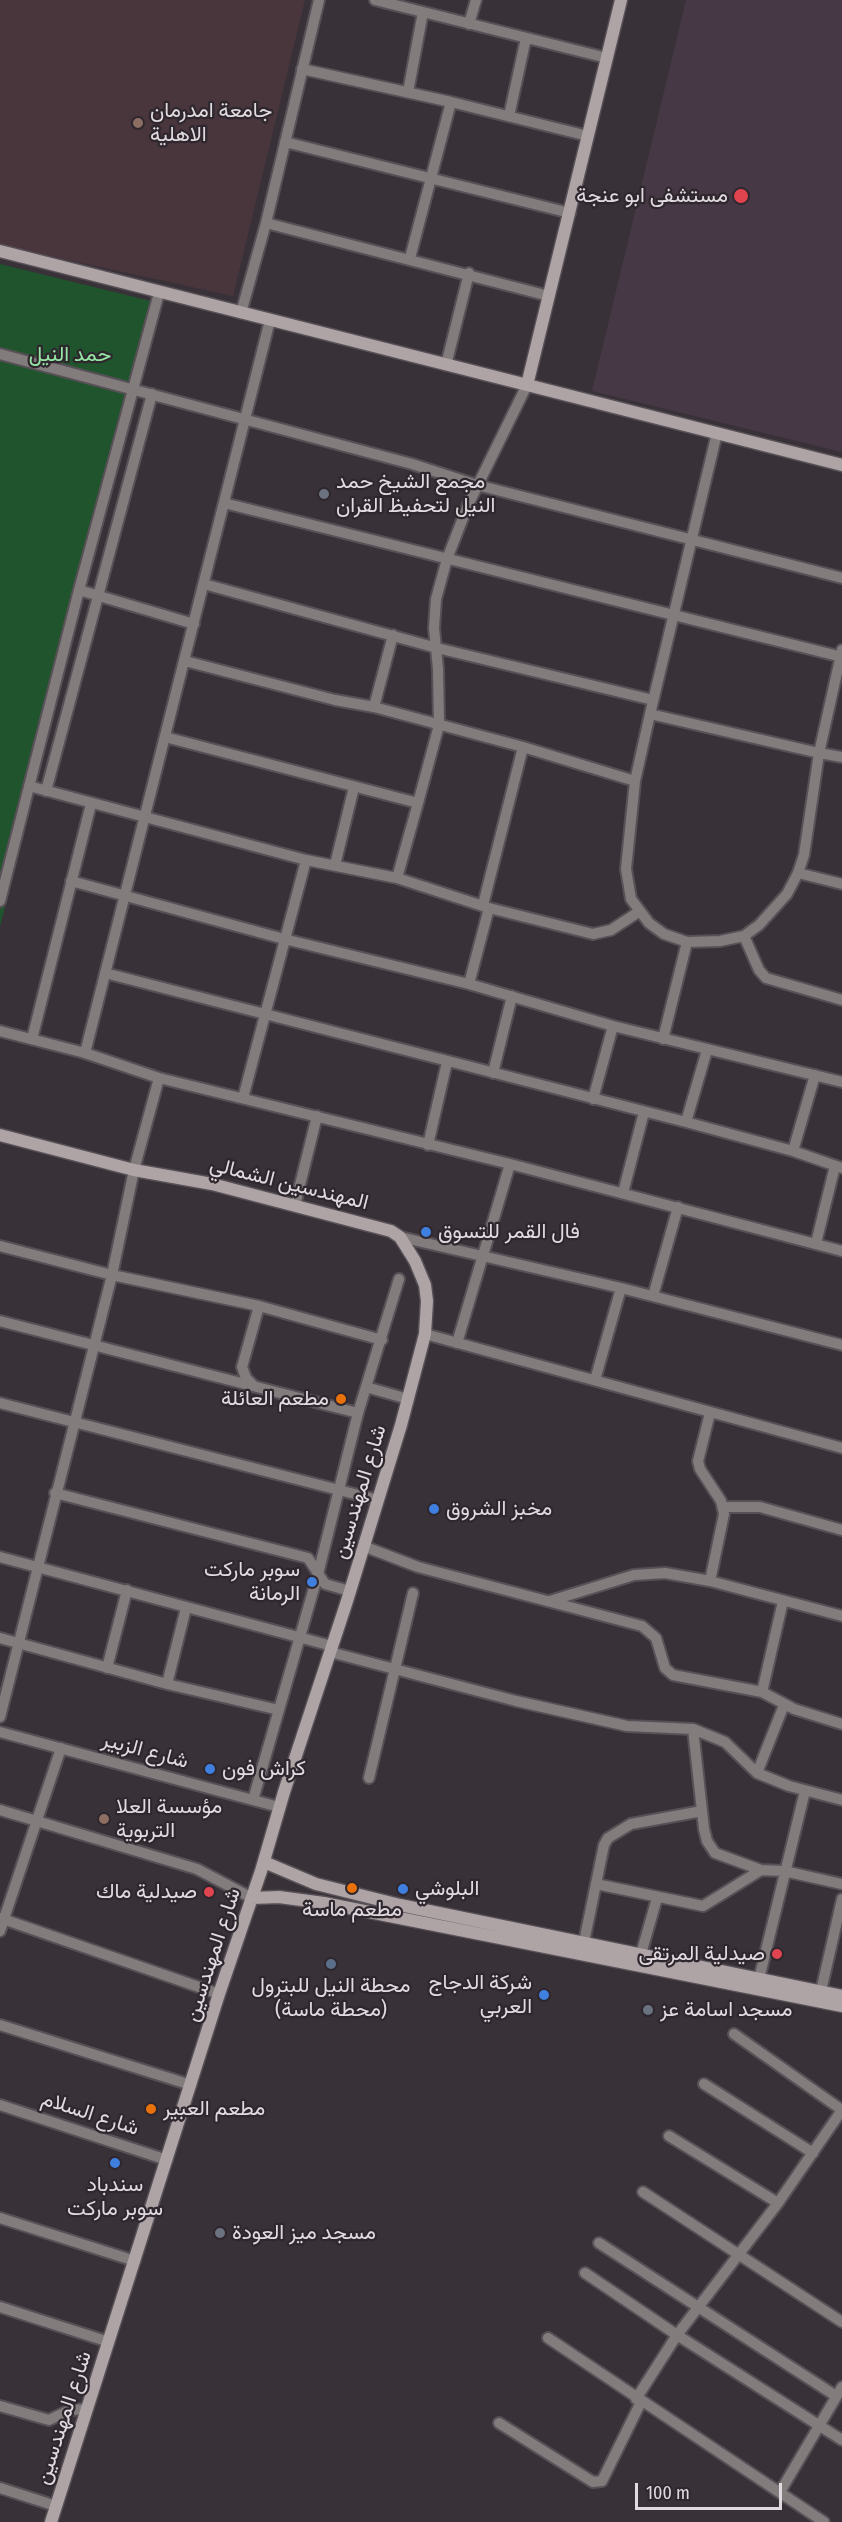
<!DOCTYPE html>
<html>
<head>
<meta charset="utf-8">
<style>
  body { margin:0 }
  #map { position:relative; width:842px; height:2522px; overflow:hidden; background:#393138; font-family:"Fira Sans Condensed",sans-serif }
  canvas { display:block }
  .scale { position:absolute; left:635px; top:2483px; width:147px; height:27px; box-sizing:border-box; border:3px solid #e1dbe0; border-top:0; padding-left:8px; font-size:18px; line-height:21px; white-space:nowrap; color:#e1dbe0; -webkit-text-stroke:4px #2f272e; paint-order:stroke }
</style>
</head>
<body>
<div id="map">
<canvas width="842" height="2522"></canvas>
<div class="scale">100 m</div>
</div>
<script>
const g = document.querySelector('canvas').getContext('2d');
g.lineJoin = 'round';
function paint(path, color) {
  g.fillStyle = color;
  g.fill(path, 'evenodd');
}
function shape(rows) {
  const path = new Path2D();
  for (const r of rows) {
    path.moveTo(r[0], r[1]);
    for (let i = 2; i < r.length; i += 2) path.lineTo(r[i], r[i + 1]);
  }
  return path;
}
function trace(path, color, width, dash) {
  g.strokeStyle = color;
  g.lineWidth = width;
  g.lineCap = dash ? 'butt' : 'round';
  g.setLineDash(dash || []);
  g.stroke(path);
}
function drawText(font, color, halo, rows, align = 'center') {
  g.font = font + ' "Fira Sans Condensed",Vazirmatn,sans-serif';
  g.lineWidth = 4.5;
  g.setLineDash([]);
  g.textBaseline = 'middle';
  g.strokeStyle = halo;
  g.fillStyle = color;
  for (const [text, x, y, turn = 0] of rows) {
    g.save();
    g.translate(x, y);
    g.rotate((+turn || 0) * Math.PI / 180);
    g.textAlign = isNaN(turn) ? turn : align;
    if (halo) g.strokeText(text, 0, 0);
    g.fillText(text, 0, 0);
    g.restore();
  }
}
paint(shape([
  [686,0,842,0,842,452,592,391]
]), '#463945');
paint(shape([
  [0,0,305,0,233,296,0,245]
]), '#49353c');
paint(shape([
  [0,264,155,302,0,927]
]), '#1f542d');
const street = shape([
  [375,0,607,58],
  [469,24,476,0],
  [302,69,451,102,588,136],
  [408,92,423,12],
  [509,116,526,38],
  [285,142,570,213],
  [266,223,549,296],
  [410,258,451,102],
  [241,313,266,223,319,0],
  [0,354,412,464,477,485,842,578],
  [446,365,469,273],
  [717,433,650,714,819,753,842,650],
  [224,503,842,657],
  [204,584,437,648,653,700],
  [79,590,194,624],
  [185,661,335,700,374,707,523,747],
  [374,707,393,635],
  [650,714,635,781,626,869,631,899,649,923,664,934,687,942,720,941,744,936,759,925,787,894,798,873,842,884],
  [165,737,418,803,397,878],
  [29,786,306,860,397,878,489,908,593,934,611,930,640,911],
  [46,791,152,394],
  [418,803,439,725,438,669,434,628,436,599,447,559,468,505,527,385],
  [335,865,354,787],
  [798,873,804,855,819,753,842,757],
  [71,881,284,939,469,984,613,1026,842,1082],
  [0,901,79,590,159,293],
  [483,905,523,747,635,781],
  [744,936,759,970,766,978,842,1000],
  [105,973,686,1122,793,1151,842,1168],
  [469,984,489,908],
  [0,1031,85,1053,159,1078,510,1164],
  [32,1039,91,804],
  [663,1039,687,942],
  [85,1053,270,320],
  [493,1073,512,996],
  [243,1098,306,860],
  [593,1099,613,1026],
  [686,1122,707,1050],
  [428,1145,447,1062],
  [793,1151,815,1075],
  [623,1193,644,1112],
  [295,1205,317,1116],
  [400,1237,621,1288,842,1345],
  [816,1243,835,1166],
  [0,1246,112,1275,259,1306,382,1340],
  [653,1296,678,1207],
  [0,1321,358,1413],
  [425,1334,842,1448],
  [457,1343,510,1164,842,1251],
  [595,1380,621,1288],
  [254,1386,246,1378,242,1367,259,1306],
  [366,1387,408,1399],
  [0,1403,378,1500],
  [55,1493,308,1558,325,1584,350,1591],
  [724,1507,760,1507,842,1530],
  [363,1546,418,1567,642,1626,656,1638,665,1668,673,1675,762,1692,794,1709,842,1724],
  [0,1557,332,1646],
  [710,1581,724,1514,721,1501,700,1469,698,1461,710,1413],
  [550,1601,634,1575,665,1573,710,1581,842,1616],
  [0,1638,167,1684,279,1710],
  [330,1652,516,1701,627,1726,693,1729,725,1742,757,1773,789,1786,842,1800],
  [107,1668,127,1590],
  [167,1684,186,1608],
  [762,1692,783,1601],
  [0,1717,112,1275,134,1170,159,1078],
  [693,1729,704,1829,707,1841,715,1853,761,1870,784,1871,842,1884],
  [0,1732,279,1807],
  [757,1773,784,1705],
  [369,1778,413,1593],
  [253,1800,318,1574,358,1413,399,1279],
  [0,1810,197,1869,252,1898],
  [596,1884,703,1906,761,1870],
  [0,1918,219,1994],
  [0,1931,61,1748],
  [584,1942,604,1845,608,1838,631,1824,702,1811],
  [641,1954,657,1898],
  [759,1979,805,1791],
  [821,1991,842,1899],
  [0,2025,191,2085],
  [734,2034,842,2110],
  [704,2084,813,2153],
  [0,2105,167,2160],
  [669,2136,778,2203],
  [643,2192,842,2322],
  [0,2218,135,2261],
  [599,2243,836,2396],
  [585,2273,677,2335,842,2440],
  [0,2307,109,2342],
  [548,2338,824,2522],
  [636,2399,677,2335,778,2203,842,2110],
  [0,2406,49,2420,70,2410,87,2409],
  [499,2423,593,2482,602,2481,641,2402],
  [0,2488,56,2506],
  [780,2492,842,2387]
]);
const secondary = shape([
  [0,251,842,465],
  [527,385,621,0],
  [0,1135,134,1170,212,1184,391,1231,400,1237,415,1261,425,1285,427,1301,425,1334,401,1425,347,1601,284,1792,261,1871,219,1994,51,2522],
  [264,1862,316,1884,400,1905,842,1996],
  [252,1898,279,1897,324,1903,842,2006]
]);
trace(street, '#575056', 14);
trace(secondary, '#575056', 15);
trace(street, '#827c7d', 10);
trace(secondary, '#aea4a6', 12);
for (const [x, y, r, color] of [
  [138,123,6,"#8d6e63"],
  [741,196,8,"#e0444e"],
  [324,494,6,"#6b7280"],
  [426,1232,6,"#3f7fe0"],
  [341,1399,6,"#e8710a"],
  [434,1509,6,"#3f7fe0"],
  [312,1582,6,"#3f7fe0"],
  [210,1769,6,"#3f7fe0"],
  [104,1819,6,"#8d6e63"],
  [352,1888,6,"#e8710a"],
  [403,1889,6,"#3f7fe0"],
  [209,1892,6,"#e0444e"],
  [777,1954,6,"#e0444e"],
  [331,1964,6,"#5c6f8a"],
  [544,1995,6,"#3f7fe0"],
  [648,2010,6,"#6b7280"],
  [151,2109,6,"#e8710a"],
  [115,2163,6,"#3f7fe0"],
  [220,2233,6,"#6b7280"]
]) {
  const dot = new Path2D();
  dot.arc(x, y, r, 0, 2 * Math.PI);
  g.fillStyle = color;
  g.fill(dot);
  trace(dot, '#2f272e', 2);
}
drawText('21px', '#e1dbe0', '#2f272e', [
  ["جامعة امدرمان",150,111],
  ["الاهلية",150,135],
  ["مستشفى ابو عنجة",728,196,"right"],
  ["مجمع الشيخ حمد",336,482],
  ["النيل لتحفيظ القران",336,506],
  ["فال القمر للتسوق",438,1232],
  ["مطعم العائلة",329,1399,"right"],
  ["مخبز الشروق",446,1509],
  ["سوبر ماركت",300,1570,"right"],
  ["الرمانة",300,1594,"right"],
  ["كراش فون",222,1769],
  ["مؤسسة العلا",116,1807],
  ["التربوية",116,1831],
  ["البلوشي",415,1889],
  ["صيدلية ماك",197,1892,"right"],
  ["مطعم ماسة",352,1910,"center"],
  ["صيدلية المرتقى",765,1954,"right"],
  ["شركة الدجاج",532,1983,"right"],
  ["العربي",532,2007,"right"],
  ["محطة النيل للبترول",331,1986,"center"],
  ["(محطة ماسة)",331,2010,"center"],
  ["مسجد اسامة عز",660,2010],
  ["مطعم العبير",163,2109],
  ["سندباد",115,2185,"center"],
  ["سوبر ماركت",115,2209,"center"],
  ["مسجد ميز العودة",232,2233]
], 'left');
drawText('21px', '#95e5a4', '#2f272e', [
  ["حمد النيل",70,355]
]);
drawText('21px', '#e1dbe0', '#2f272e', [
  ["المهندسين الشمالي",289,1184,14],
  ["شارع المهندسين",360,1492,-73],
  ["شارع الزبير",145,1751,15],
  ["شارع المهندسين",213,1955,-72],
  ["شارع السلام",90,2114,18],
  ["شارع المهندسين",64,2418,-72]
]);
</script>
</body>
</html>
